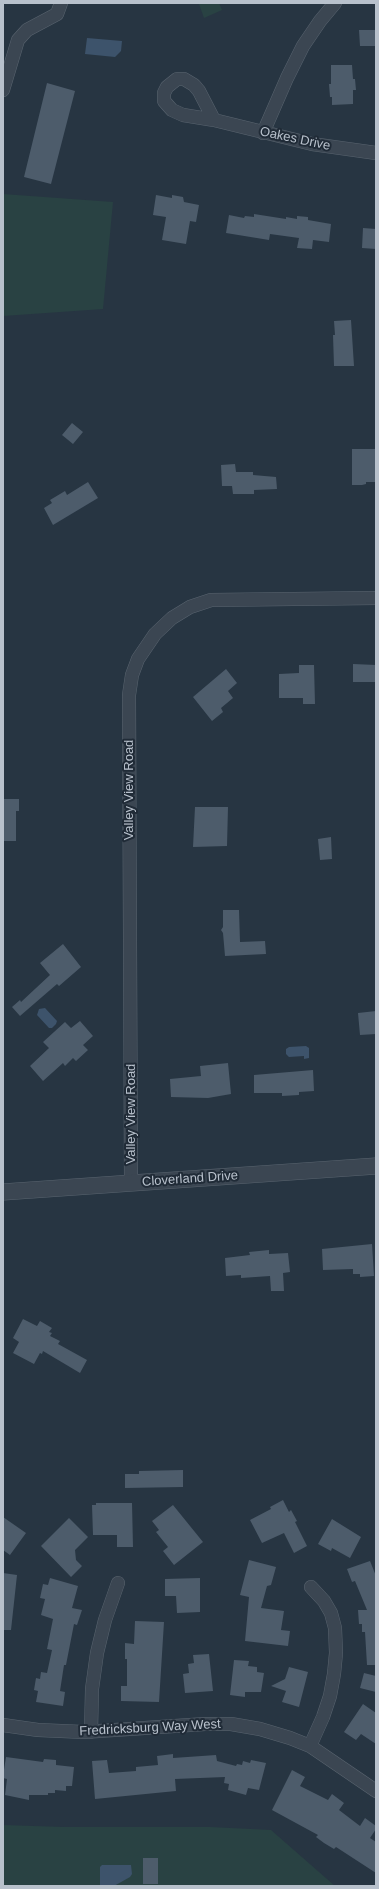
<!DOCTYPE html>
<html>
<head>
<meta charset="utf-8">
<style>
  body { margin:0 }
  #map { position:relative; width:379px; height:1889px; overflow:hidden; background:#273542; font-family:Helvetica,sans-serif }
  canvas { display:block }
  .frame { position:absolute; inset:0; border:4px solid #b8c1cc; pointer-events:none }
</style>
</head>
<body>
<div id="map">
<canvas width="379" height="1889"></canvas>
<div class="frame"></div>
</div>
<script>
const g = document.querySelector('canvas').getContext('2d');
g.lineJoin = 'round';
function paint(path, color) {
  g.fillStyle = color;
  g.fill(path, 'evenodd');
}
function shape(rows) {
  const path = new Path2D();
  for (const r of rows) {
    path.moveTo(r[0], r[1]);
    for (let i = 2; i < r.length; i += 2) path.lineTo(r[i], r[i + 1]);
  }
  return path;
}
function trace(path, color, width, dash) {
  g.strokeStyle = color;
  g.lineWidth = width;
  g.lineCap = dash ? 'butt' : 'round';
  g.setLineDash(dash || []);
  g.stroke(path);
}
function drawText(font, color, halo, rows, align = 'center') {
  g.font = font + ' Helvetica,sans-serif';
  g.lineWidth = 4;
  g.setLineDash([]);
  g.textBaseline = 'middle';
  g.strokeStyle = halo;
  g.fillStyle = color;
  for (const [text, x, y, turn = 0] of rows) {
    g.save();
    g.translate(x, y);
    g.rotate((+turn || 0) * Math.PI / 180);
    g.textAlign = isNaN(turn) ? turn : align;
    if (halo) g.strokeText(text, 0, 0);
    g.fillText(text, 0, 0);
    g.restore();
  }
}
paint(shape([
  [200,3,219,3,222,10,204,18,199,4],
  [3,194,113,202,103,309,3,316],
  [3,1825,64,1827,210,1827,271,1830,335,1886,3,1886]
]), '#294243');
paint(shape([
  [87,38,122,41,121,51,115,57,85,54],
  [45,1008,57,1021,56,1024,52,1028,49,1028,37,1015,39,1009],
  [306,1046,309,1048,309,1058,304,1059,304,1056,289,1057,286,1054,286,1049,289,1047],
  [102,1865,131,1865,132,1874,130,1877,114,1886,100,1886,100,1867]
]), '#3d536b');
paint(shape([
  [359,30,376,30,376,46,360,46],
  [331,65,352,65,353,79,355,79,356,90,353,90,353,104,332,105,332,97,330,97,329,84,331,84],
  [47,83,75,91,51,184,24,177],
  [156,195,172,198,172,195,183,197,184,202,199,205,196,222,190,221,186,244,162,240,166,217,153,215],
  [254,214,286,219,286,217,297,219,297,216,308,217,308,220,331,224,329,242,313,240,312,249,297,248,299,238,270,234,269,240,226,233,229,215,244,218,245,216,254,217],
  [363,228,376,229,376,249,362,248],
  [351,320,354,366,334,366,333,335,335,335,334,321],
  [72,423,83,432,73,444,62,435],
  [352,449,376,449,376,482,366,482,366,484,362,485,352,485],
  [235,464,236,472,253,472,253,475,276,477,277,489,254,490,254,494,233,494,232,486,222,486,221,465],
  [88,482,98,498,53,525,44,508,52,503,50,500,65,491,67,495],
  [353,664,376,665,376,682,353,682],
  [299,665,314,665,315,704,303,704,303,698,279,698,279,674,299,673],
  [226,669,237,683,228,691,233,698,221,708,223,712,212,721,193,697],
  [3,799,19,799,19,811,16,811,16,841,3,841],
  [195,807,228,807,227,846,193,847],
  [331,837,332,859,320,860,318,839],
  [223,910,239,910,240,942,265,941,266,954,225,956,223,933,221,930,223,927],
  [63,944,81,967,59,986,57,984,20,1016,12,1007,20,1000,21,1002,50,975,40,963],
  [376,1011,376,1034,360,1035,358,1013],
  [80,1021,93,1036,83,1045,88,1050,76,1061,73,1058,65,1066,63,1063,43,1081,30,1066,49,1048,43,1042,65,1022,71,1028],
  [228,1063,231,1094,208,1098,171,1097,170,1079,201,1076,200,1066],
  [313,1070,314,1091,299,1092,299,1095,282,1096,282,1093,254,1093,254,1075],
  [372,1244,374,1276,360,1277,360,1274,353,1274,353,1269,323,1270,322,1249],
  [269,1250,269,1254,288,1253,290,1272,283,1273,284,1291,271,1291,270,1276,241,1278,241,1275,226,1276,225,1258,250,1255,249,1252],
  [23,1319,37,1326,40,1321,52,1328,49,1332,52,1333,50,1336,60,1341,58,1344,87,1360,80,1373,43,1351,42,1354,40,1353,34,1364,13,1353,19,1342,13,1338],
  [183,1470,183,1487,125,1488,125,1474,139,1474,139,1471],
  [283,1500,289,1512,291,1510,297,1521,295,1522,307,1546,294,1553,284,1533,262,1543,250,1520,271,1509,270,1507],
  [96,1503,132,1503,133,1547,117,1547,117,1535,93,1535,92,1505,96,1505],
  [173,1505,203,1542,174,1565,163,1551,168,1547,156,1532,159,1530,152,1521],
  [3,1517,26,1533,10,1555,3,1550],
  [69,1518,88,1537,75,1550,76,1560,82,1566,71,1577,41,1546],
  [332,1519,361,1537,350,1558,332,1548,331,1551,318,1544],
  [249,1560,276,1567,271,1585,267,1586,261,1608,284,1611,281,1630,290,1631,288,1646,245,1641,249,1597,240,1595],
  [370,1561,376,1576,376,1665,367,1665,365,1632,362,1632,362,1624,359,1624,358,1610,367,1610,355,1581,352,1582,347,1569],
  [3,1573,17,1575,11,1630,3,1630],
  [50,1578,78,1586,72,1608,82,1610,77,1625,74,1624,66,1665,64,1665,60,1691,65,1692,63,1706,36,1702,38,1691,34,1690,36,1678,40,1679,41,1672,47,1673,52,1650,47,1649,53,1619,41,1615,45,1599,40,1598,43,1584,48,1585],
  [200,1578,200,1612,177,1613,176,1596,165,1596,165,1579],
  [135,1621,164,1622,159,1702,121,1701,121,1686,127,1686,127,1659,125,1659,125,1643,134,1644],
  [209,1654,213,1691,185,1693,183,1674,189,1673,188,1664,194,1663,193,1655],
  [234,1660,249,1661,248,1666,257,1667,257,1672,264,1673,261,1692,245,1692,245,1697,230,1695],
  [289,1667,308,1672,299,1707,282,1702,286,1691,271,1686,285,1679],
  [364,1673,376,1676,376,1692,360,1688],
  [363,1704,376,1713,376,1744,361,1734,356,1740,344,1732],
  [173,1754,173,1758,216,1755,217,1761,236,1766,237,1764,242,1765,243,1761,250,1763,251,1760,266,1763,259,1790,248,1788,246,1795,228,1790,229,1784,224,1783,225,1777,175,1779,176,1791,95,1799,92,1761,107,1760,109,1773,136,1771,136,1767,158,1765,157,1756],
  [6,1757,43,1762,44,1759,56,1760,56,1765,74,1767,72,1786,66,1786,66,1791,55,1790,55,1793,48,1793,48,1795,29,1795,29,1800,5,1795,7,1779,3,1778,3,1776],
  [292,1770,305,1777,300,1786,328,1800,332,1794,344,1803,339,1810,360,1826,365,1818,376,1826,376,1829,370,1838,376,1842,376,1873,336,1847,334,1849,324,1843,316,1837,318,1835,272,1810],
  [143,1858,158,1858,158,1884,143,1884]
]), '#4d5c6b');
const minor = shape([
  [3,90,18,40,27,30,57,14,61,3],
  [214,120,199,91,194,85,184,79,177,79,167,87,164,93,164,101,172,110,183,115,214,120,312,144,376,153],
  [263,133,287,78,303,46,320,21,335,3],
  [131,1184,129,695,132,675,138,659,155,634,172,618,190,607,211,600,376,598],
  [3,1725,38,1730,84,1732,205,1724,231,1724,260,1729,290,1738,310,1746,376,1791],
  [91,1732,92,1689,97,1653,105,1620,118,1583],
  [310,1746,323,1717,330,1696,334,1674,336,1653,335,1628,331,1613,324,1601,311,1587]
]);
const tertiary = shape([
  [3,1192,376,1166]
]);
trace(minor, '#59646f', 14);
trace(tertiary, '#59646f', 17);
trace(minor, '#3b4652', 13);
trace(tertiary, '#3b4652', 16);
drawText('13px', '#b8c1cc', '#202b37', [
  ["Oakes Drive",295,139,12],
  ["Valley View Road",129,790,-90],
  ["Valley View Road",131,1114,-90],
  ["Cloverland Drive",190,1179,-4],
  ["Fredricksburg Way West",150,1728,-3]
]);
</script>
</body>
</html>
